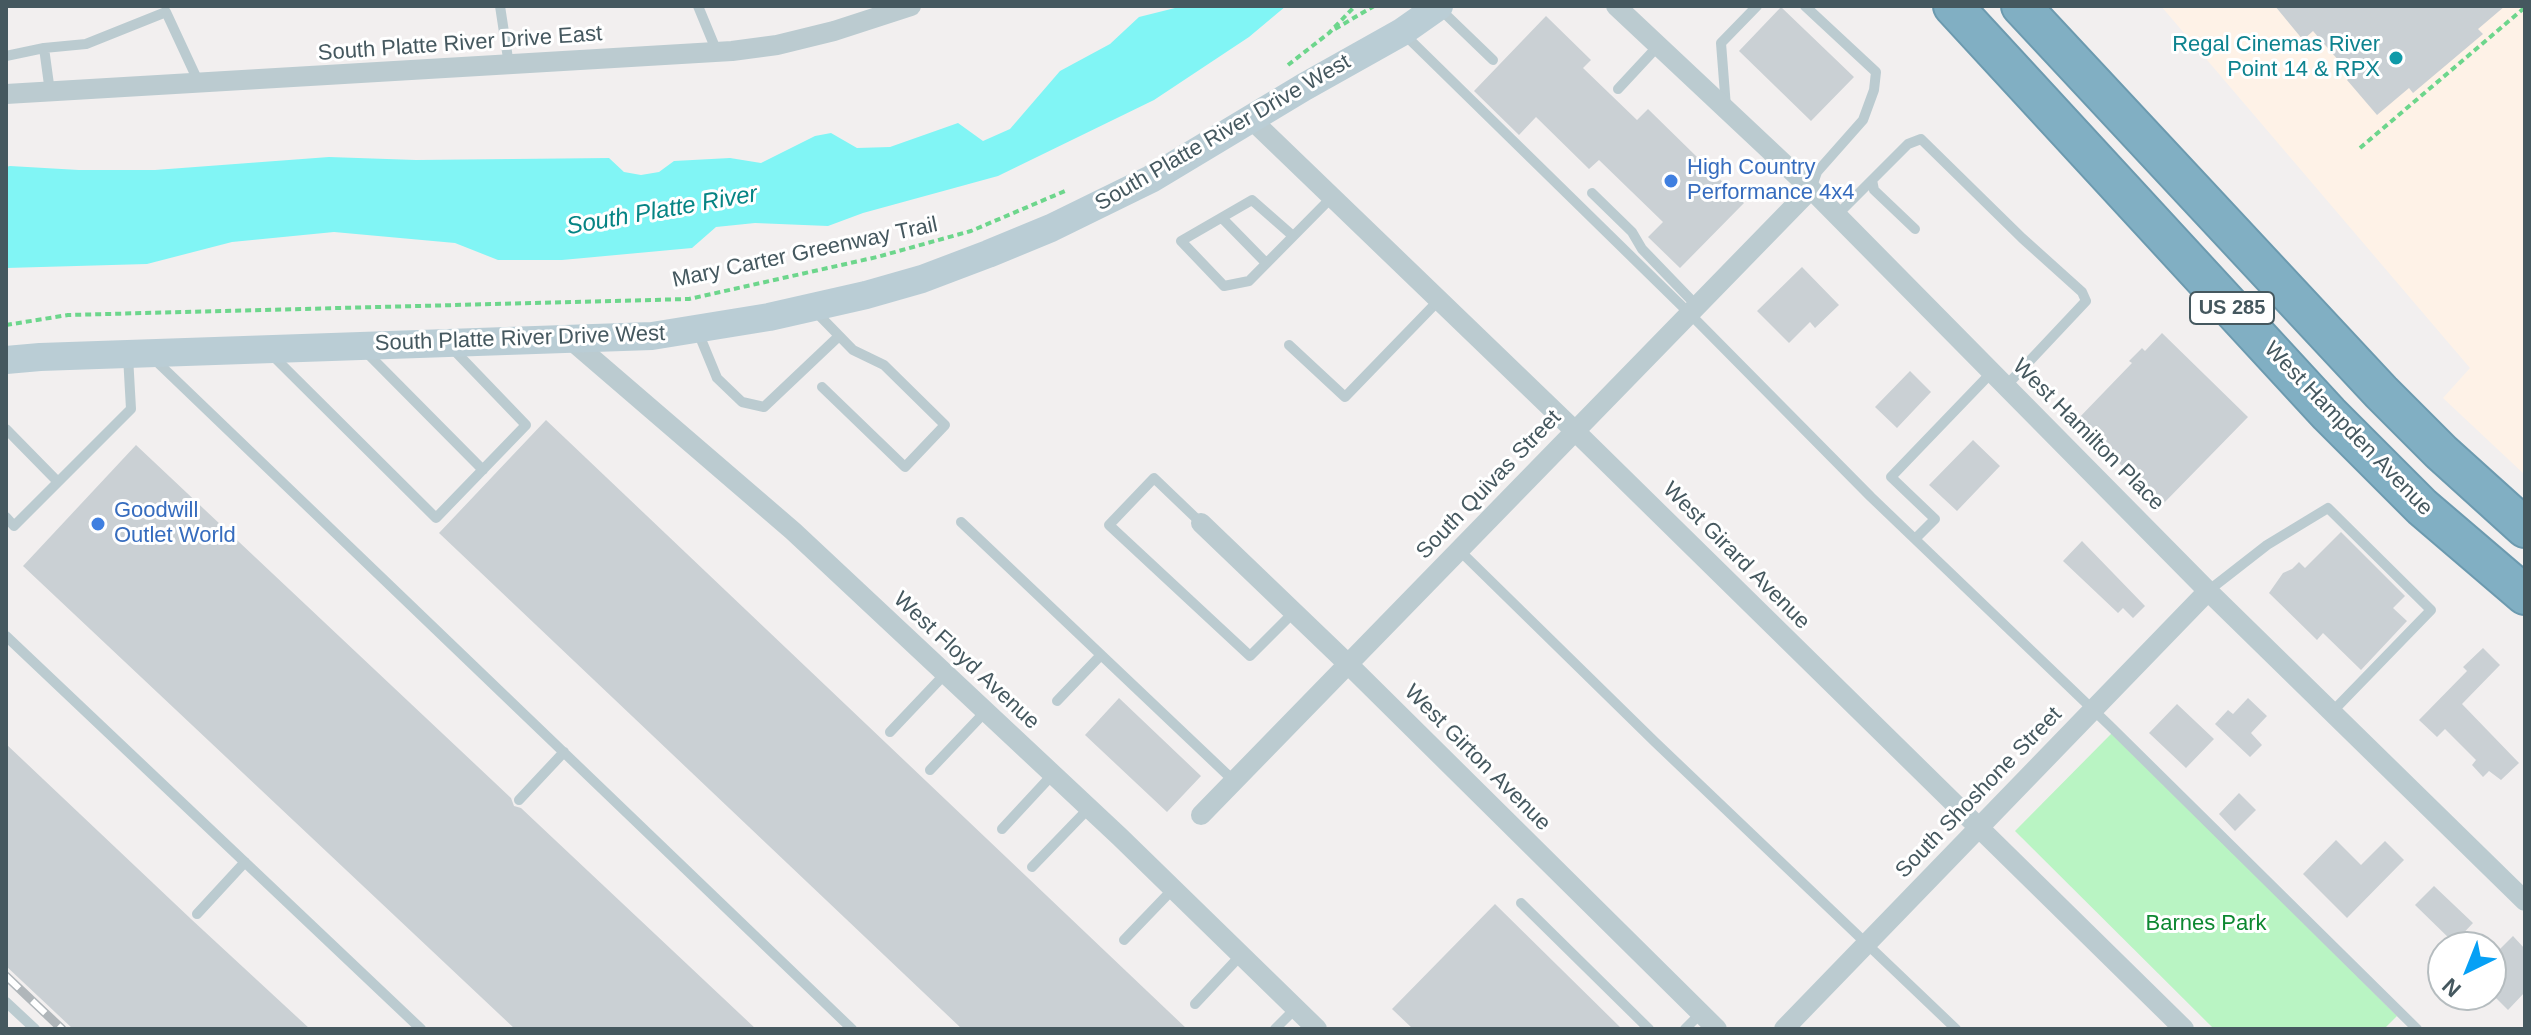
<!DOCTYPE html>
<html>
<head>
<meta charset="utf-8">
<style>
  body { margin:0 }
  #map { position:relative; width:2531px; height:1035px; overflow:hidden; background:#f2efef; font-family:Arial,sans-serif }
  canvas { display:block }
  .frame { position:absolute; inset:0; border:8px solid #45585f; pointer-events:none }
  .north { position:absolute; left:2427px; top:931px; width:80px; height:80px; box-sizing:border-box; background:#fff; border:2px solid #b5bcbf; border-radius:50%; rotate:223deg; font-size:22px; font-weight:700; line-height:32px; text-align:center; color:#45585f }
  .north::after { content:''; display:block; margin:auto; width:28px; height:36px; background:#06a0f5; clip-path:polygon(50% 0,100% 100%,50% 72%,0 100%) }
</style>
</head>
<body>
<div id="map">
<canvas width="2531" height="1035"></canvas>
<div class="frame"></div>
<div class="north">N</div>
</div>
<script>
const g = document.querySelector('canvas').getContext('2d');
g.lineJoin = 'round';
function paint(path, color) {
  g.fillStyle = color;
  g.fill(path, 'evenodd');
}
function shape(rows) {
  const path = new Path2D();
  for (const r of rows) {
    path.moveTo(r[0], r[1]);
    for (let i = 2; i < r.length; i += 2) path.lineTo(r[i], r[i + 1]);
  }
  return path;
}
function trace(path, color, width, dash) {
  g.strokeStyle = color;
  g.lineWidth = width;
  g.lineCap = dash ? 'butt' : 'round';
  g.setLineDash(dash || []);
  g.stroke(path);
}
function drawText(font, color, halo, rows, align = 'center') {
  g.font = font + ' Arial,sans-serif';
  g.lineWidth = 6;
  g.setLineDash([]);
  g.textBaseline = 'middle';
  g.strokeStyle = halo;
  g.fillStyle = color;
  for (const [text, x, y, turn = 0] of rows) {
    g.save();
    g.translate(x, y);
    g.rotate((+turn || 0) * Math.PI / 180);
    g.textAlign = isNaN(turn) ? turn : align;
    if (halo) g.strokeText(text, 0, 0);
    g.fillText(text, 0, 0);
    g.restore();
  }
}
paint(shape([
  [2161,6,2525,6,2525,475,2443,398,2470,368]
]), '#fef2e7');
paint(shape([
  [2112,733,2397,1016,2384,1029,2214,1029,2015,831]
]), '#b9f4c3');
paint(shape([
  [1183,6,1286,6,1249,37,1154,100,998,176,863,213,828,226,755,223,716,227,692,248,562,260,498,260,455,243,334,232,232,242,147,264,6,268,6,167,10,166,79,170,155,170,329,157,416,160,609,158,624,172,641,175,659,172,674,161,730,158,761,163,815,136,831,133,857,148,890,147,958,123,983,141,1010,129,1060,71,1110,44,1139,17]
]), '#81f5f5');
paint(shape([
  [2275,6,2505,6,2478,29,2483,34,2413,93,2409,88,2377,115,2347,80,2352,76,2313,31,2303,40],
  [1781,7,1854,77,1811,121,1739,51],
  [1546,16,1591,60,1583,68,1637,120,1648,109,1744,203,1680,268,1648,237,1663,222,1599,160,1589,169,1536,117,1519,135,1474,91],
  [1802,267,1839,305,1815,328,1810,322,1789,343,1757,311],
  [2162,333,2248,417,2162,505,2076,421,2132,363,2129,361,2142,348,2145,351],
  [1910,371,1931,392,1897,428,1875,407],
  [546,420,1187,1029,962,1029,439,533],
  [1973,440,2000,466,1957,511,1929,485],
  [136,445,511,798,514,806,521,808,756,1029,515,1029,23,566],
  [2341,532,2405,596,2393,608,2407,621,2361,670,2323,633,2317,640,2269,593,2283,573,2292,569,2299,562,2305,568],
  [2082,541,2145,606,2133,618,2123,608,2118,613,2063,561],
  [2483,648,2500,665,2462,704,2519,763,2501,780,2489,771,2483,777,2472,765,2476,760,2445,729,2437,737,2419,720,2467,671,2463,667],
  [1119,698,1201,776,1167,812,1085,735],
  [2248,698,2267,716,2251,733,2262,745,2250,757,2215,724,2228,710,2233,714],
  [2177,704,2214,739,2186,768,2149,733],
  [6,744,191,919,310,1029,73,1029,6,966],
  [2239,793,2256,810,2235,831,2219,814],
  [2336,840,2361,865,2385,841,2404,860,2347,918,2303,874],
  [2434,886,2473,923,2454,943,2415,905],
  [1495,904,1622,1029,1413,1029,1392,1009],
  [2513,936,2525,949,2525,992,2508,1010,2491,993,2491,958]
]), '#cad0d4');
const highway = shape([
  [1953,6,2329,414,2422,507,2525,595],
  [2021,6,2381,392,2441,452,2525,528]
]);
trace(highway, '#6c9aaf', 42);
trace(shape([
  [1335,29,1374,6],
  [1288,65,1329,33,1355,6],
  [2360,148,2523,9,2520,6],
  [6,325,68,315,689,299,877,257,971,231,1065,191]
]), '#6dd68c', 4, [6, 4]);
trace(shape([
  [500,6,509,65],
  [698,6,717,52],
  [1805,6,1876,72,1874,90,1863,120,1817,172,1811,189],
  [1439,8,1493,60],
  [1403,33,1690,314,1871,497,2109,725,2417,1029],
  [44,48,50,92],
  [6,56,44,48,86,44,166,12,199,83],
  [1618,89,1658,46],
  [1726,107,1721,43,1757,6],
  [1592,193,1632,232,1642,249,1697,306],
  [1837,215,1872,180],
  [1222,218,1266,263],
  [1915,229,1874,190,1872,180,1908,144,1921,139,2022,238,2082,292,2086,301,2006,386],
  [1293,236,1252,200,1181,241,1224,286,1249,281,1332,197],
  [813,309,853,350,884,365,945,425,905,467,822,387],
  [698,332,717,378,742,402,764,407,839,336],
  [1289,345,1345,397,1439,300],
  [366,352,483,470],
  [272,355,436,518,526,425,451,347],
  [155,360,852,1029],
  [6,429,58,482],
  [6,517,14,526,131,409,128,356],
  [961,522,1234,781],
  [1201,523,1154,478,1109,525,1250,656,1294,612],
  [1915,539,1935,519,1891,477,1992,372],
  [1459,550,1655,742,1956,1029],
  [2208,591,2267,545,2328,508,2431,610,2332,712],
  [6,636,421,1029],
  [1057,701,1101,655],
  [890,732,945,674],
  [930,770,986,711],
  [519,800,564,752],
  [1002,829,1053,774],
  [1032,867,1089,808],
  [1521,903,1649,1029],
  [197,914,245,862],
  [1124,940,1173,889],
  [6,1002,35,1029],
  [1195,1004,1241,955],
  [1275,1029,1296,1008],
  [1685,1029,1701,1013]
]), '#bbcbd0', 10);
trace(shape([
  [1616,6,1811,189,2208,591,2525,901],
  [6,94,732,51,777,45,834,31,911,6],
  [1252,120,1575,431,2184,1029],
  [571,340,793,531,1120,837,1317,1029],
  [1201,523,1348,664,1717,1029],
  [1201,815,1811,189],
  [1784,1029,2208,591]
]), '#bbcbd0', 20);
trace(shape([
  [6,360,40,357,652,336,769,317,866,295,922,279,988,254,1051,228,1151,179,1304,87,1402,32,1439,6]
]), '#bacdd5', 28);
trace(highway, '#81afc3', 38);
const rail = shape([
  [6,976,62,1029]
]);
trace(rail, '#b0b6ba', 9);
trace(rail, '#fff', 6, [18]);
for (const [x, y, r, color] of [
  [2396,58,8,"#0f9aa8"],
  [1671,181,8,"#3f7fe0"],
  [98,524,8,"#3f7fe0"]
]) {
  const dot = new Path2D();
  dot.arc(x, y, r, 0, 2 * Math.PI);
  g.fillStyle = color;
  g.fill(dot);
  trace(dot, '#fff', 3);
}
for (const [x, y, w] of [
  [2232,308,84]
]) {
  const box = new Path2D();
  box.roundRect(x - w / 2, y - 16, w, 32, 6);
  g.fillStyle = '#fff';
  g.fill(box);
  trace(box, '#45585f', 2);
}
drawText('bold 20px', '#45585f', null, [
  ["US 285",2232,308]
]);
drawText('22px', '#45585f', '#fff', [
  ["South Platte River Drive East",460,44,-4],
  ["South Platte River Drive West",1223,133,-30],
  ["Mary Carter Greenway Trail",805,253,-12],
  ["South Platte River Drive West",520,339,-2],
  ["West Hampden Avenue",2348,429,46],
  ["West Hamilton Place",2088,435,45],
  ["South Quivas Street",1489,485,-46],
  ["West Girard Avenue",1736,556,45],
  ["West Floyd Avenue",966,661,43],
  ["West Girton Avenue",1477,758,45],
  ["South Shoshone Street",1979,793,-46]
]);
drawText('22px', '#0d838f', '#fff', [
  ["Regal Cinemas River",2380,45],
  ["Point 14 & RPX",2380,70]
], 'right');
drawText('22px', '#366cbe', '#fff', [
  ["High Country",1687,168],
  ["Performance 4x4",1687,193],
  ["Goodwill",114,511],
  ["Outlet World",114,536]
], 'left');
drawText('22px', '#0d8831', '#fff', [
  ["Barnes Park",2206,924]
]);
drawText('italic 24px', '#058484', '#fff', [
  ["South Platte River",662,211,-10]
]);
</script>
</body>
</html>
